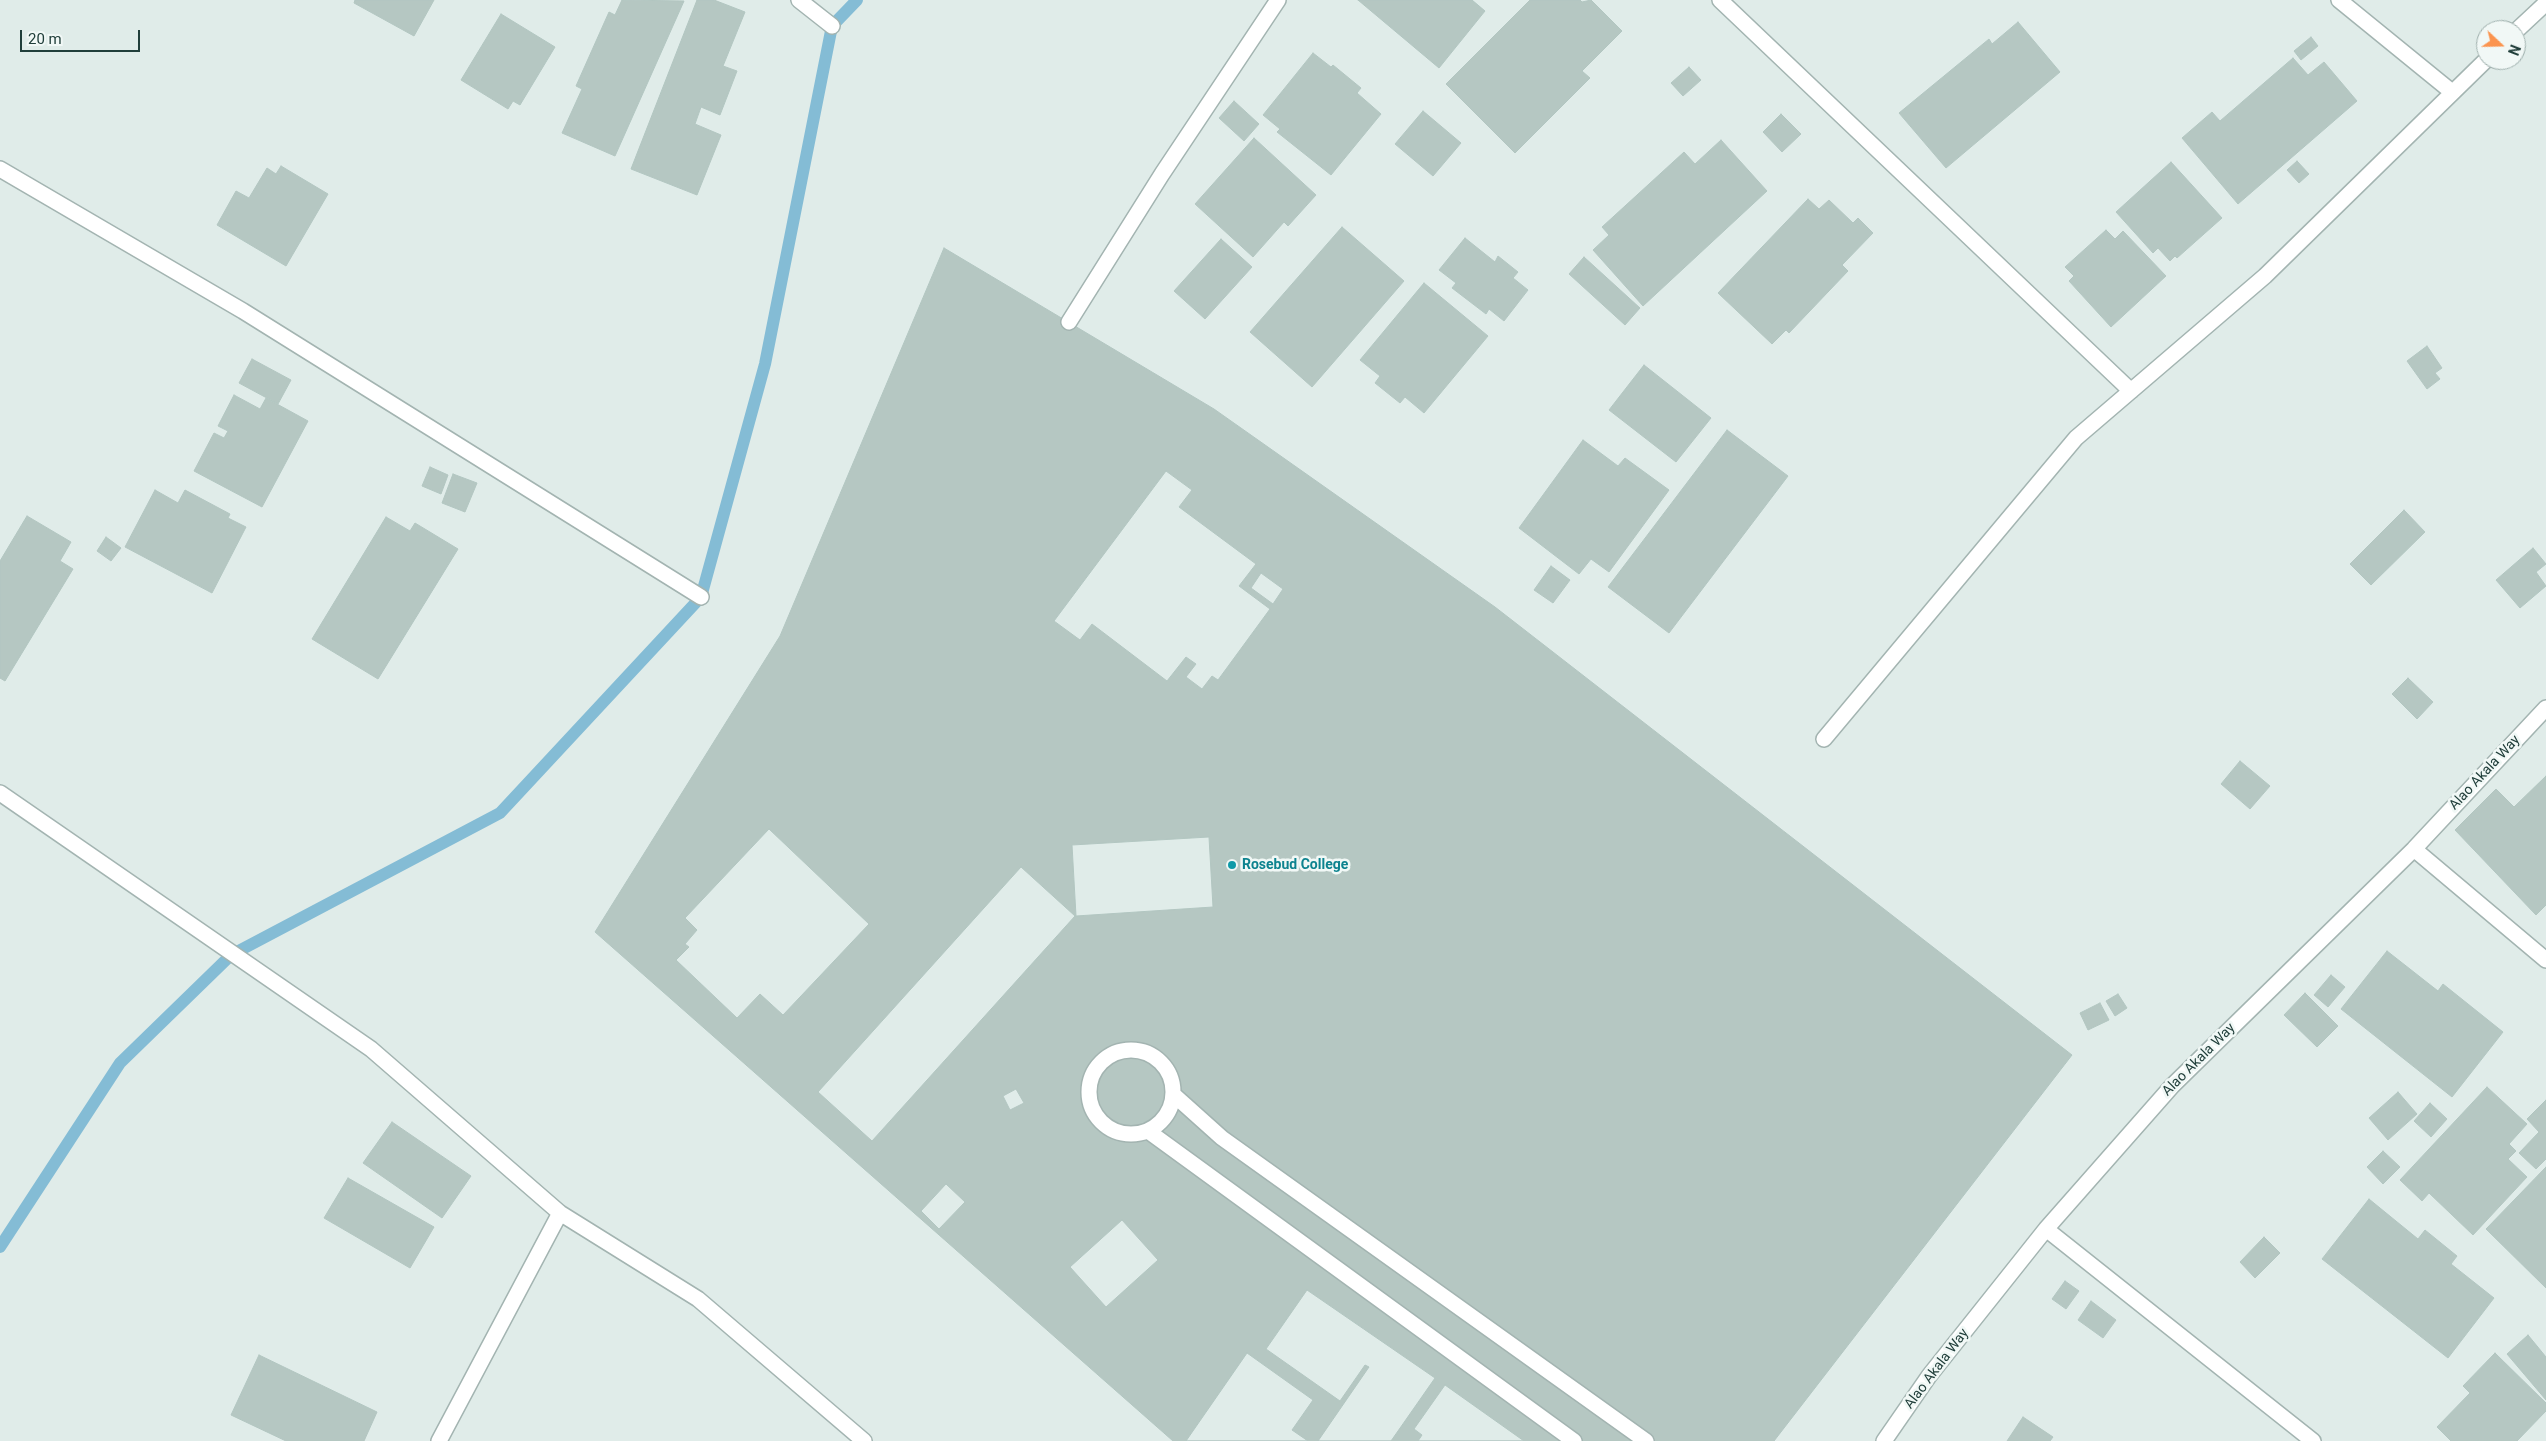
<!DOCTYPE html>
<html>
<head>
<meta charset="utf-8">
<style>
  body { margin:0 }
  #map { position:relative; width:2546px; height:1441px; overflow:hidden; background:#e0ece9; font-family:Roboto,sans-serif }
  canvas { display:block }
  .north { position:absolute; left:2476px; top:20px; width:50px; height:50px; box-sizing:border-box; background:#f1f8f6; border:1px solid #9daeab; border-radius:50%; rotate:111deg; font-size:14px; font-weight:700; line-height:20px; text-align:center; color:#203e3a }
  .north::after { content:''; display:block; margin:auto; width:18px; height:22px; background:#fb944f; clip-path:polygon(50% 0,100% 100%,50% 72%,0 100%) }
  .scale { position:absolute; left:20px; top:30px; width:120px; height:22px; box-sizing:border-box; border:2px solid #203e3a; border-top:0; padding-left:6px; font-size:15px; line-height:18px; white-space:nowrap; color:#203e3a; -webkit-text-stroke:4px #f1f8f6; paint-order:stroke }
</style>
</head>
<body>
<div id="map">
<canvas width="2546" height="1441"></canvas>
<div class="north">N</div>
<div class="scale">20 m</div>
</div>
<script>
const g = document.querySelector('canvas').getContext('2d');
g.lineJoin = 'round';
function shape(rows) {
  const path = new Path2D();
  for (const r of rows) {
    if (r.length === 3) {
      path.moveTo(r[0] + r[2], r[1]);
      path.arc(r[0], r[1], r[2], 0, 2 * Math.PI);
      continue;
    }
    path.moveTo(r[0], r[1]);
    for (let i = 2; i < r.length; i += 2) path.lineTo(r[i], r[i + 1]);
  }
  return path;
}
function trace(path, color, width, dash) {
  g.strokeStyle = color;
  g.lineWidth = width;
  g.lineCap = dash ? 'butt' : 'round';
  g.setLineDash(dash || []);
  g.stroke(path);
}
function paint(path, color) {
  g.fillStyle = color;
  g.fill(path, 'evenodd');
}
function drawText(font, color, halo, rows, align = 'center') {
  g.font = font + ' Roboto,sans-serif';
  g.lineWidth = 5;
  g.setLineDash([]);
  g.textBaseline = 'middle';
  g.strokeStyle = halo;
  g.fillStyle = color;
  for (const [text, x, y, turn = 0] of rows) {
    g.save();
    g.translate(x, y);
    g.rotate((+turn || 0) * Math.PI / 180);
    g.textAlign = isNaN(turn) ? turn : align;
    if (halo) g.strokeText(text, 0, 0);
    g.fillText(text, 0, 0);
    g.restore();
  }
}
trace(shape([
  [0,1247,120,1063,231,955,500,813,701,597,765,364,832,26,857,0]
]), '#84bcd5', 12);
const building = shape([
  [355,0,434,0,414,36,354,3,355,0],
  [622,0,684,1,615,156,562,133,582,89,576,86,609,12,615,15,622,0],
  [697,0,714,0,745,12,723,66,737,71,720,115,701,107,695,124,721,135,697,195,631,169,697,0],
  [1358,0,1472,0,1485,11,1439,68,1358,0],
  [1530,0,1580,0,1582,2,1591,0,1622,31,1582,71,1590,78,1515,153,1446,84,1530,0],
  [501,14,555,47,520,105,513,101,508,109,461,80,501,14],
  [2018,22,2060,72,1946,168,1899,113,1989,39,1992,44,2018,22],
  [2311,37,2318,46,2301,60,2294,51,2311,37],
  [1313,53,1331,67,1333,65,1361,88,1357,93,1381,114,1331,175,1277,132,1280,129,1263,115,1313,53],
  [2293,58,2308,75,2324,62,2357,101,2238,204,2182,138,2212,112,2220,121,2293,58],
  [1689,67,1701,80,1683,96,1671,83,1689,67],
  [1234,101,1259,124,1244,141,1219,118,1234,101],
  [1423,111,1461,143,1433,176,1395,144,1423,111],
  [1781,114,1801,134,1782,152,1763,132,1781,114],
  [1254,138,1316,195,1288,226,1284,222,1253,257,1195,204,1254,138],
  [1721,140,1767,191,1643,306,1593,250,1609,235,1602,227,1684,152,1695,164,1721,140],
  [2297,161,2309,174,2299,183,2287,170,2297,161],
  [2171,162,2222,218,2177,258,2175,256,2170,261,2158,248,2153,253,2116,212,2171,162],
  [281,166,328,194,286,266,217,225,236,191,249,198,267,168,276,174,281,166],
  [1808,199,1819,209,1829,200,1853,223,1858,218,1873,233,1842,265,1848,271,1789,333,1786,330,1772,344,1718,293,1808,199],
  [1342,227,1404,281,1312,387,1250,332,1342,227],
  [2106,230,2115,239,2123,231,2166,276,2111,327,2069,281,2074,276,2065,267,2106,230],
  [1465,238,1495,262,1498,256,1518,272,1513,278,1528,290,1504,321,1489,309,1486,314,1452,288,1456,283,1439,270,1465,238],
  [1221,239,1252,267,1205,319,1174,291,1221,239],
  [944,248,1214,409,1495,607,2072,1055,1774,1441,1173,1441,595,932,780,636,944,248],
  [1584,257,1640,308,1625,325,1569,274,1584,257],
  [1424,283,1488,336,1424,413,1405,397,1400,403,1375,383,1380,376,1360,360,1424,283],
  [2427,346,2442,368,2435,373,2440,379,2427,389,2407,361,2427,346],
  [252,359,291,380,278,404,239,383,252,359],
  [1644,365,1711,418,1676,462,1609,410,1644,365],
  [234,395,260,409,266,398,308,421,262,507,194,471,214,433,224,438,228,431,218,426,234,395],
  [1727,430,1788,476,1669,633,1608,587,1727,430],
  [1583,440,1618,466,1625,458,1669,490,1609,572,1591,559,1579,574,1519,528,1583,440],
  [430,467,448,475,441,494,422,486,430,467],
  [1166,471,1192,490,1179,507,1256,564,1239,586,1270,609,1218,680,1212,676,1202,689,1186,677,1196,664,1186,657,1167,681,1092,624,1080,640,1054,621,1166,471],
  [453,474,477,483,465,512,442,503,453,474],
  [155,490,178,503,185,490,230,514,228,518,246,527,212,593,125,547,155,490],
  [2404,510,2425,532,2371,585,2350,564,2404,510],
  [27,516,71,542,60,561,73,569,5,681,0,678,0,561,27,516],
  [386,517,410,531,415,523,458,549,378,679,312,639,386,517],
  [106,537,121,548,111,561,97,551,106,537],
  [2533,548,2546,564,2536,572,2546,586,2520,608,2496,580,2533,548],
  [1551,566,1570,580,1553,603,1534,590,1551,566],
  [1261,573,1283,589,1273,604,1251,588,1261,573],
  [2408,678,2433,702,2417,719,2392,694,2408,678],
  [2240,761,2270,786,2250,809,2221,784,2240,761],
  [2546,776,2546,905,2536,915,2455,830,2496,789,2514,807,2546,776],
  [769,829,869,924,783,1015,760,994,737,1018,676,960,689,947,685,944,697,930,685,918,769,829],
  [1209,837,1213,907,1076,916,1072,845,1209,837],
  [1021,867,1075,916,872,1141,818,1092,1021,867],
  [2387,951,2438,991,2443,984,2503,1032,2452,1097,2341,1009,2387,951],
  [2331,975,2345,987,2328,1007,2314,995,2331,975],
  [2305,993,2338,1026,2317,1047,2284,1015,2305,993],
  [2118,994,2127,1008,2115,1016,2106,1001,2118,994],
  [2100,1003,2109,1020,2088,1030,2080,1013,2100,1003],
  [2487,1087,2527,1124,2509,1144,2516,1151,2508,1159,2527,1177,2473,1235,2429,1193,2422,1201,2400,1180,2487,1087],
  [1016,1089,1024,1103,1010,1110,1003,1096,1016,1089],
  [2398,1092,2417,1114,2388,1140,2369,1118,2398,1092],
  [2546,1100,2546,1159,2536,1169,2519,1153,2539,1132,2527,1119,2546,1100],
  [2430,1103,2447,1119,2431,1137,2414,1121,2430,1103],
  [392,1122,471,1176,442,1218,363,1163,392,1122],
  [2383,1151,2400,1167,2383,1184,2367,1167,2383,1151],
  [2546,1167,2546,1288,2486,1229,2546,1167],
  [348,1178,434,1227,410,1268,324,1218,348,1178],
  [946,1184,965,1202,939,1229,921,1211,946,1184],
  [2369,1199,2418,1239,2425,1230,2457,1256,2451,1264,2494,1298,2448,1358,2322,1259,2369,1199],
  [1122,1220,1158,1260,1106,1307,1070,1267,1122,1220],
  [2264,1237,2280,1253,2255,1278,2240,1262,2264,1237],
  [2065,1281,2079,1291,2066,1309,2052,1299,2065,1281],
  [1307,1290,1435,1378,1391,1441,1318,1441,1369,1367,1365,1365,1340,1401,1266,1349,1307,1290],
  [2091,1301,2116,1320,2103,1338,2078,1320,2091,1301],
  [2528,1335,2546,1357,2546,1400,2507,1354,2528,1335],
  [1247,1353,1313,1400,1292,1430,1308,1441,1186,1441,1247,1353],
  [2495,1353,2546,1403,2546,1411,2517,1441,2451,1441,2437,1427,2470,1393,2463,1386,2495,1353],
  [259,1355,377,1412,364,1441,286,1441,231,1415,259,1355],
  [1445,1385,1524,1441,1418,1441,1422,1435,1414,1429,1445,1385],
  [2023,1417,2053,1437,2050,1441,2007,1441,2023,1417]
]);
paint(building, '#b5c7c2');
trace(building, '#b2c6c1', 1);
const minor = shape([
  [799,0,832,26],
  [1720,0,2131,391],
  [2339,0,2452,92],
  [2516,31,2546,3],
  [0,169,243,311,701,597],
  [1069,322,1162,174,1278,0],
  [1824,739,2076,438,2265,276,2486,60],
  [0,793,371,1049,560,1213,698,1299,864,1441],
  [2414,849,2546,960],
  [1131,1092,42],
  [1174,1095,1222,1138,1646,1441],
  [1148,1131,1574,1441],
  [2046,1229,2313,1441],
  [439,1441,560,1213],
  [1884,1441,1929,1376,2046,1229,2172,1086,2414,849,2546,708]
]);
trace(minor, '#a3b4b1', 18);
trace(minor, '#fff', 15);
for (const [x, y, r, color] of [
  [1232,865,5,"#0f9aa8"]
]) {
  const dot = new Path2D();
  dot.arc(x, y, r, 0, 2 * Math.PI);
  g.fillStyle = color;
  g.fill(dot);
  trace(dot, '#f1f8f6', 2);
}
drawText('14px', '#203e3a', '#f1f8f6', [
  ["Alao Akala Way",2485,773,-47],
  ["Alao Akala Way",2199,1060,-45],
  ["Alao Akala Way",1937,1369,-53]
]);
drawText('bold 14px', '#0d838f', '#f1f8f6', [
  ["Rosebud College",1242,865]
], 'left');
</script>
</body>
</html>
